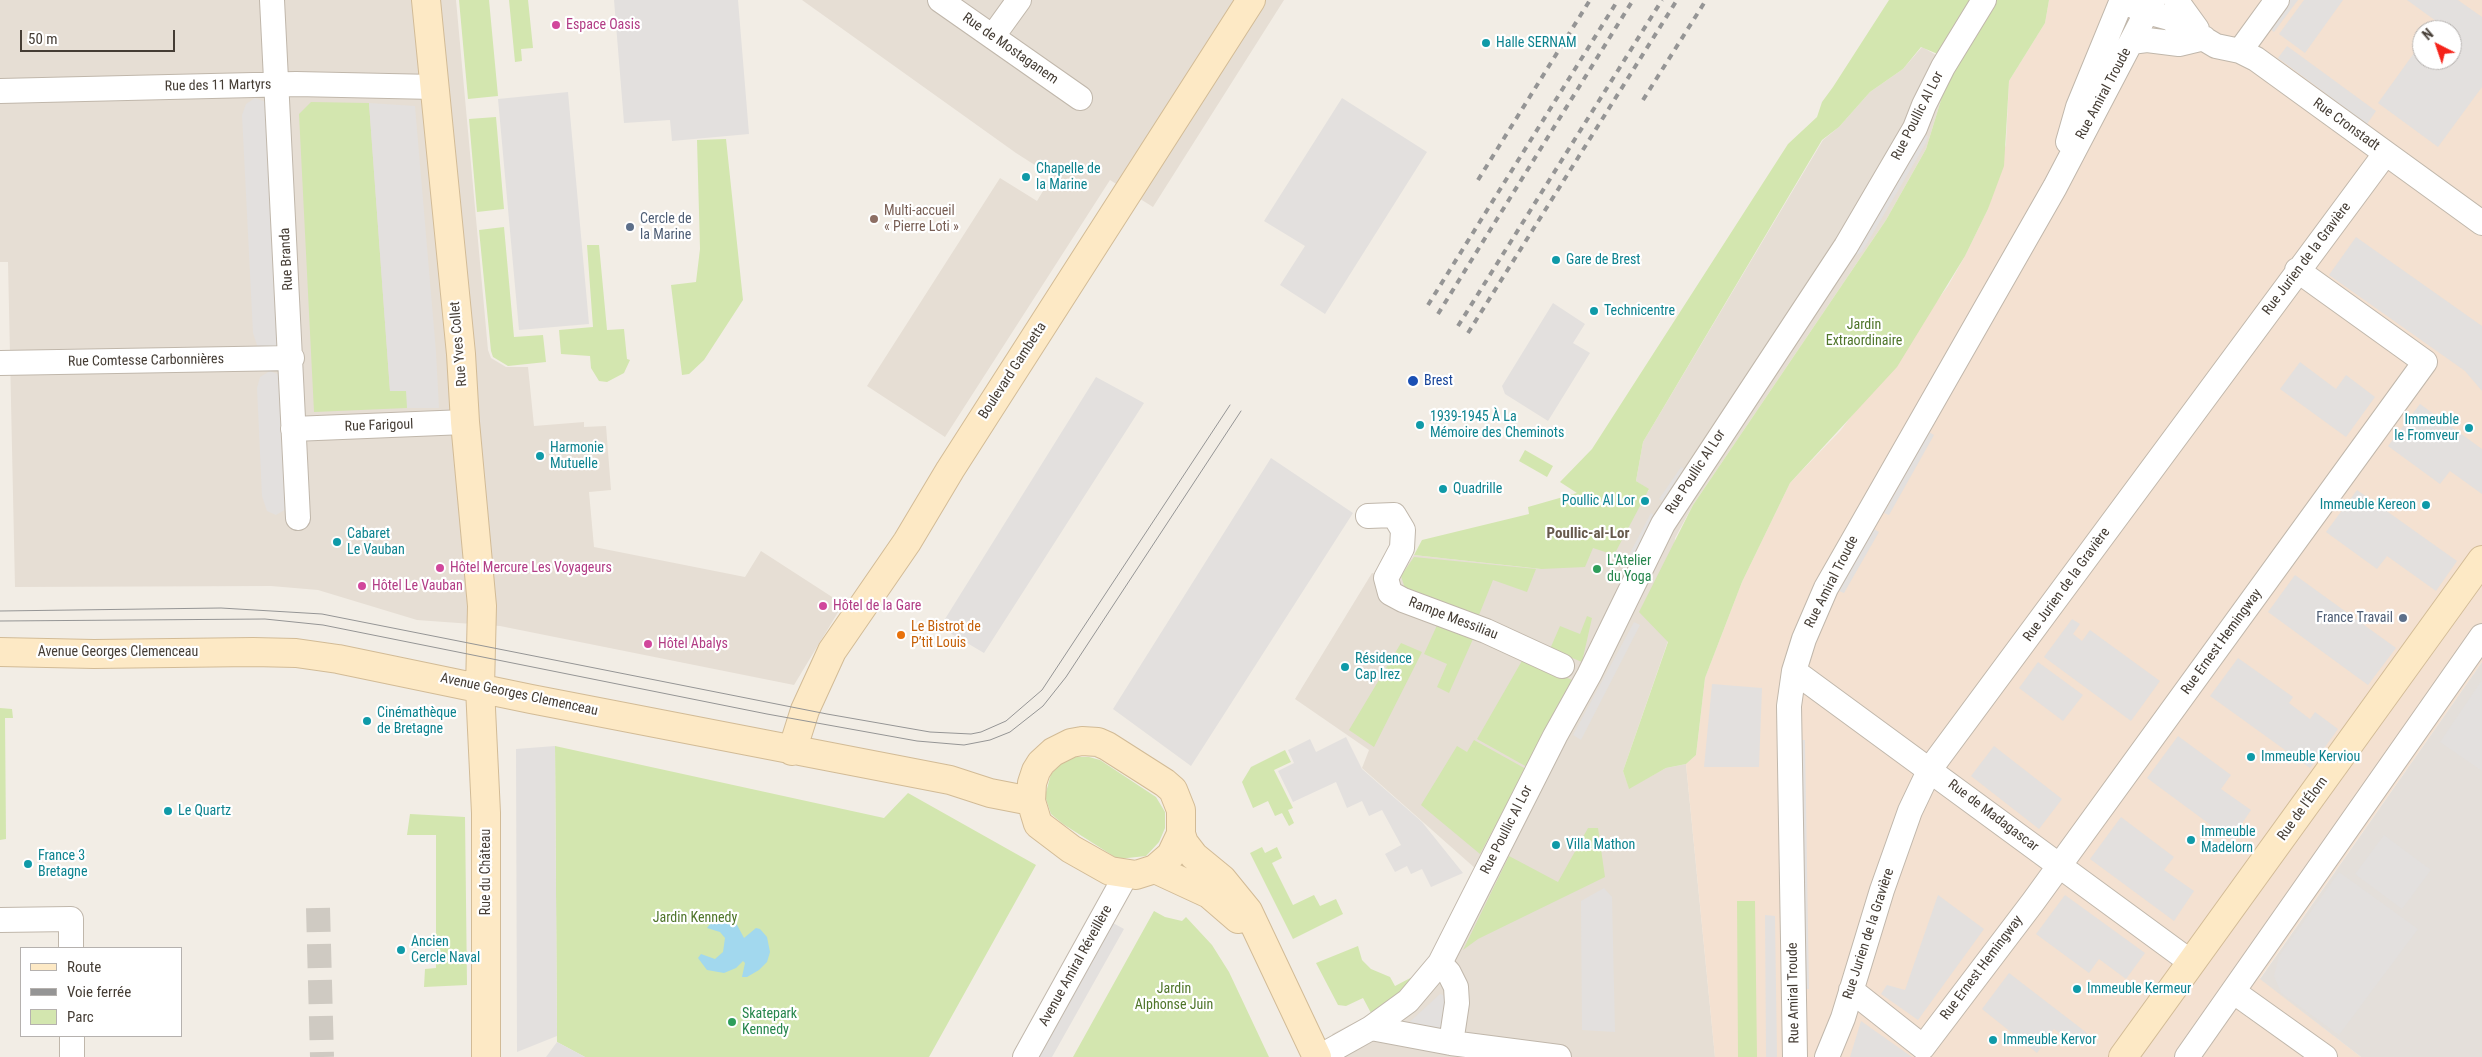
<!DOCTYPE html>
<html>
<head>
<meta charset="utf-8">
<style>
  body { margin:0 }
  #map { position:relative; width:2482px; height:1057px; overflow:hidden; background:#f2ede5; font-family:"Roboto Condensed",sans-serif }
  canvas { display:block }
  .legend { position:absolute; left:20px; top:947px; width:162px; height:90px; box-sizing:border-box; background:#fff; border:1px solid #b5b1ae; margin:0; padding:6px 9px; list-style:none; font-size:15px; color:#453d35 }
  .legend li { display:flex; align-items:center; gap:10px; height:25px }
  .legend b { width:25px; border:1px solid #b5b1ae }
  .north { position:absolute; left:2412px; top:20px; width:50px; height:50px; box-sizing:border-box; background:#fff; border:1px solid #b5b1ae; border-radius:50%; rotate:319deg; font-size:14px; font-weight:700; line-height:20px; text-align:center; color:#453d35 }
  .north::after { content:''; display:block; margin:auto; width:18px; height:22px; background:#f5231a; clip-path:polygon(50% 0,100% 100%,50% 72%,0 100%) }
  .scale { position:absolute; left:20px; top:30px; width:155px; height:22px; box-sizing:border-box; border:2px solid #453d35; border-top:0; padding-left:6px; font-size:15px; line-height:18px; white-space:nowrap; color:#453d35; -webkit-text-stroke:4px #fff; paint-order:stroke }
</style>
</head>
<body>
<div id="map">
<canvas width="2482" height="1057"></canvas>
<ul class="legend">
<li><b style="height:6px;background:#fde9c5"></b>Route</li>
<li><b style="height:6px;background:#959595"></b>Voie ferrée</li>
<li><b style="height:14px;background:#d3e6af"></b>Parc</li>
</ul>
<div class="north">N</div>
<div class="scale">50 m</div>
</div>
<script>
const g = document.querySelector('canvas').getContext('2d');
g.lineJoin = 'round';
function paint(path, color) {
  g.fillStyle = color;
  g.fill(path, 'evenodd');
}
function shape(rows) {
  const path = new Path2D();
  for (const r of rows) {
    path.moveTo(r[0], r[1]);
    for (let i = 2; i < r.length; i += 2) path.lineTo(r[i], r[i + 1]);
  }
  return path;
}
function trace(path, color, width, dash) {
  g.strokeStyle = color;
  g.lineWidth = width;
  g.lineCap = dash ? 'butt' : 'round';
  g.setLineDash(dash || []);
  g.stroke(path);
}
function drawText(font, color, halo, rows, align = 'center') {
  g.font = font + ' "Roboto Condensed",sans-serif';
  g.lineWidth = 4.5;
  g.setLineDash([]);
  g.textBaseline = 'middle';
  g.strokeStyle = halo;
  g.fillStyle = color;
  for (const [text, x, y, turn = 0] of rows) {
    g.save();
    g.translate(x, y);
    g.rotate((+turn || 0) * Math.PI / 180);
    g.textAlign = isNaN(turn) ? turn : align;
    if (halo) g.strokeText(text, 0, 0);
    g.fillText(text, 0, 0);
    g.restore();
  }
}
paint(shape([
  [0,0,456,0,488,350,491,358,506,367,528,367,534,426,584,422,584,427,606,426,611,490,589,492,594,547,745,577,761,551,843,604,794,685,500,626,417,620,318,590,271,586,15,587,8,262,0,262],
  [802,0,1284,0,1153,207,1110,180,945,437,867,386,1000,178,1037,201,1052,176,1016,153],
  [1922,47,1952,64,1926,149,1886,220,1693,505,1675,538,1668,641,1623,771,1629,788,1666,768,1686,764,1715,1057,1342,1057,1332,1034,1393,1002,1441,950,1476,869,1362,768,1369,750,1295,699,1372,573,1399,577,1414,555,1541,569,1593,547,1649,490,1636,481,1643,442,1823,140,1839,127,1870,92,1903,69]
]), '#e6ded4');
paint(shape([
  [2049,0,2482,0,2482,662,2260,978,2361,1057,1715,1057,1686,764,1696,755,1705,678,1742,582,1790,483,1841,430,1948,286,1965,256,1988,209,2006,144,2009,81,2045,23],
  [2422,30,2452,30,2452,60,2422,60]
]), '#f4e1d1');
paint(shape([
  [2482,662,2482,1057,2361,1057,2260,979]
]), '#e4dfda');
paint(shape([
  [459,0,489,0,498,96,468,99],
  [509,0,528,0,533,48,521,49,522,61,515,62],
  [1889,0,2049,0,2045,23,2009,81,2004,166,1988,209,1965,256,1897,367,1790,483,1742,582,1705,678,1696,755,1686,764,1666,768,1629,789,1623,771,1668,642,1639,612,1693,505,1886,220,1926,149,1952,64,1940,55,1921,47,1903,69,1870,92,1839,127,1822,140,1643,442,1636,481,1649,489,1614,555,1593,548,1585,567,1541,569,1414,555,1422,540,1529,514,1528,507,1577,493,1560,482,1592,449,1788,144,1817,117,1822,102,1833,87],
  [311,102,369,103,390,391,407,391,407,408,314,412,299,114],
  [496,117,504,209,477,212,469,119],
  [726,139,743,300,704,360,689,374,682,375,671,285,696,282,700,249,697,140],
  [504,227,514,337,543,335,546,362,508,366,493,357,491,351,479,230],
  [587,245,599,245,607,330,624,329,627,359,630,360,624,373,607,382,599,381,591,368,590,356,561,354,559,330,593,327],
  [1525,450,1553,466,1547,477,1519,461],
  [1414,557,1536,569,1527,592,1493,580,1477,620,1406,592,1401,576],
  [1587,616,1592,618,1582,662,1550,649,1560,626,1580,634],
  [1438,623,1473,639,1449,693,1437,687,1447,664,1424,654],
  [1401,643,1422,652,1374,747,1349,730],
  [1523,659,1572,680,1527,767,1477,739],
  [0,708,12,709,13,718,5,718,6,839,0,840],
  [1474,740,1526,769,1480,854,1421,805,1457,746,1467,752],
  [555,746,884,818,908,793,1036,865,929,1057,585,1057,557,1042],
  [1285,750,1291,762,1274,770,1293,808,1288,810,1294,823,1289,826,1282,813,1275,816,1268,801,1253,808,1242,782,1251,767],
  [1075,757,1089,757,1100,760,1156,797,1165,812,1165,828,1159,842,1146,856,1118,859,1063,824,1051,814,1045,796,1051,774,1062,763],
  [410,814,465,817,467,985,424,987,425,969,436,968,436,835,407,835],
  [1588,828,1598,828,1605,877,1478,939,1463,950,1509,856,1558,882],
  [1262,847,1265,853,1277,847,1282,858,1272,863,1293,905,1314,895,1320,906,1336,899,1343,914,1293,939,1250,853],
  [1737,901,1755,901,1757,1057,1738,1057],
  [1154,911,1165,917,1182,921,1186,917,1212,945,1229,972,1269,1057,1073,1057],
  [1358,946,1362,960,1371,969,1390,977,1395,986,1418,974,1401,993,1371,1013,1363,998,1346,1006,1338,1005,1316,963]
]), '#d3e6af');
paint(shape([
  [614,0,738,0,749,134,672,141,670,120,624,123],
  [2289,0,2298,0,2274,32,2269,28],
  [2304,0,2343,0,2305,53,2279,34],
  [2407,0,2458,0,2482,17,2482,87,2438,147,2378,103,2422,42,2422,60,2452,60,2452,30,2431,30,2436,21],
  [2287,46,2376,111,2367,124,2278,58],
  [568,92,589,324,519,330,498,99],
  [255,98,266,102,279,345,275,349,258,348,253,333,242,115,246,104],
  [1342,98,1427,152,1325,314,1280,285,1305,246,1264,221],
  [369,103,415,106,436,352,439,408,407,408,406,391,390,391],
  [1924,134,1928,136,1926,143,1862,252,1853,257,1681,518],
  [2356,237,2482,326,2482,391,2465,371,2329,275],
  [1553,303,1585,324,1573,343,1590,353,1548,421,1505,394,1502,386],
  [2300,362,2336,389,2346,375,2375,397,2346,437,2280,389],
  [270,371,280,375,288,508,276,515,267,511,262,496,257,388,260,377],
  [1096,377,1144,403,984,653,940,627],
  [2420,404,2482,449,2482,494,2450,471,2440,484,2388,446],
  [1929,432,1934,435,1889,515,1884,513],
  [1271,458,1353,513,1191,766,1113,709],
  [1681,467,1686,470,1665,503,1659,499],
  [2357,490,2457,561,2436,591,2387,556,2377,569,2326,532],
  [1651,513,1657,517,1633,562,1627,559],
  [1874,529,1879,532,1844,593,1839,591],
  [2295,575,2396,648,2368,685,2268,612],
  [2072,619,2080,624,2073,634,2082,641,2090,630,2160,681,2131,721,2044,657],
  [1634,622,1640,625,1581,740,1573,735],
  [2238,658,2293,697,2289,703,2310,719,2315,712,2338,729,2310,768,2210,696],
  [2038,662,2083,695,2063,721,2019,688],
  [2482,680,2482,771,2440,742],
  [1712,684,1762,688,1759,767,1704,767],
  [2178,736,2231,775,2221,789,2251,810,2231,840,2147,778],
  [1346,737,1362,769,1422,822,1463,873,1431,887,1422,869,1411,874,1407,866,1395,872,1385,854,1401,845,1382,810,1369,816,1362,801,1347,808,1336,782,1293,802,1278,771,1294,763,1288,750,1310,739,1316,752],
  [1798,740,1805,740,1809,989,1802,989],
  [555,746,557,1036,517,1052,516,749],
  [1994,746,2062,799,2039,829,1971,776],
  [2121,817,2174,857,2164,870,2194,891,2174,921,2090,859],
  [2384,835,2431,870,2402,909,2355,874],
  [2339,872,2418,929,2339,1035,2281,993,2274,976,2279,956],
  [1604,888,1612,897,1615,1032,1582,1030,1581,901],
  [1938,895,1984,929,1918,1020,1881,994,1887,985,1905,990],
  [2065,895,2145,953,2126,979,2099,959,2089,973,2036,934],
  [1765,915,1775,916,1777,1057,1766,1057],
  [1113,923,1124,929,1052,1057,1037,1057],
  [2009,973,2087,1033,2077,1046,2054,1029,2037,1053,1982,1009],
  [1440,994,1445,996,1447,1026,1439,1035,1402,1029],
  [1861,1021,1912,1057,1850,1057],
  [557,1042,585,1057,546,1057]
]), '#e3e0de');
paint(shape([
  [724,919,735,921,744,938,756,928,760,929,767,937,770,952,767,962,759,970,747,977,742,977,745,963,743,961,736,968,724,973,707,970,698,958,701,954,715,959,723,952,725,938,720,932,707,928,710,924]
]), '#a2d8ee');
trace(shape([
  [318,908,322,1057]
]), '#cfcac2', 24, [24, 12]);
const street = shape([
  [272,0,298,518],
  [940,0,1080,98],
  [2176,0,2197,29],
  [2122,1,2147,12,2169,18,2216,46,2240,51,2256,59,2482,223],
  [993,36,1019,0],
  [2131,42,2147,40,2179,44,2204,38],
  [2240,51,2277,0],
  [0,91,296,84,435,87],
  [2068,142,2078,107,2122,0],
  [0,363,292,358],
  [293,429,465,422],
  [1368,516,1394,515,1403,530,1402,548,1386,578,1390,593,1403,600,1486,631,1562,666],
  [1794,671,2192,963],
  [0,920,71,919,71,948],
  [1440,963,1449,973,1456,987,1457,1003,1451,1043],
  [1851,990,1923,1047,2033,902,2425,362,2297,270],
  [2234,992,2325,1057],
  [1371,1028,1451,1043,1559,1057],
  [72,1036,72,1057],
  [1025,1057,1126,875],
  [1319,1057,1371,1028,1408,1001,1440,963,1555,736,1589,675,1663,524,1846,246,1915,128,1924,105,1943,67,1984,0],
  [1795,1057,1789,706,1794,671,1804,639,1826,588,2055,187,2153,0],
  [1827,1057,1843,1018,1882,890,1910,811,1930,769,2385,154],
  [2187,1057,2482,636]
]);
const secondary = shape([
  [426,0,461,354,465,422,482,606,480,688,486,813,486,1057],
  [0,652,94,654,253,652,296,653,338,659,531,699,950,780,990,793,1031,801],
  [1082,741,1098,742,1107,746,1165,783,1173,790,1181,810,1181,834,1171,855,1155,869,1136,875,1110,871,1071,849,1038,824,1031,801,1032,783,1036,771,1041,763,1053,752,1071,743,1082,741],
  [792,751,805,710,832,651,907,542,950,470,1251,0],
  [1181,834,1184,843,1194,856,1222,879,1248,911,1317,1057],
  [1155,869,1209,894,1238,919],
  [2123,1057,2482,560]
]);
trace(street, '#c0b7ab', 26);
trace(secondary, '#d2bb96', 30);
trace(street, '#fff', 24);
trace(secondary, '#fde9c5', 28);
trace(shape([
  [0,611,221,608,322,614,827,714,930,732,971,734,981,732,1006,721,1042,690,1230,405],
  [0,621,265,619,323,625,767,714,917,741,964,745,990,740,1010,732,1043,706,1066,677,1241,411]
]), '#959595', 1);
trace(shape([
  [1643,100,1706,0],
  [1478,180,1590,0],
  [1428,305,1618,0],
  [1438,314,1633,0],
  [1458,326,1662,0],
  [1468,333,1677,0]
]), '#959595', 4, [6, 6]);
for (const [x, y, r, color] of [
  [556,25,5,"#d1479c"],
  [1486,43,5,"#0f9aa8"],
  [1026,177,5,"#0f9aa8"],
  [874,219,5,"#8d6e63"],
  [630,227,5,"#5c6f8a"],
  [1556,260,5,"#0f9aa8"],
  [1594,311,5,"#0f9aa8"],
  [1413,381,6,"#1a4fb4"],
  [1420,425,5,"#0f9aa8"],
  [2469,428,5,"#0f9aa8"],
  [540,456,5,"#0f9aa8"],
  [1443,489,5,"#0f9aa8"],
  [1645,501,5,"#0f9aa8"],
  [2426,505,5,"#0f9aa8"],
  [337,542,5,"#0f9aa8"],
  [440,568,5,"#d1479c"],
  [1597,569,5,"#2e9e5b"],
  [362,586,5,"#d1479c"],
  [823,606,5,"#d1479c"],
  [2403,618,5,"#5c6f8a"],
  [901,635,5,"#e8710a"],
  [648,644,5,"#d1479c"],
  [1345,667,5,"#0f9aa8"],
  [367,721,5,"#0f9aa8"],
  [2251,757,5,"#0f9aa8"],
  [168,811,5,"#0f9aa8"],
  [2191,840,5,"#0f9aa8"],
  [1556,845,5,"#0f9aa8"],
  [28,864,5,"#0f9aa8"],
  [401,950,5,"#0f9aa8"],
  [2077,989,5,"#0f9aa8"],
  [732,1022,5,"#2e9e5b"],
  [1993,1040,5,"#0f9aa8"]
]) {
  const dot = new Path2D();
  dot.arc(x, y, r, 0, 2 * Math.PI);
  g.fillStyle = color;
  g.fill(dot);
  trace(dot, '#fff', 2);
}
drawText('14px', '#b23c85', '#fff', [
  ["Espace Oasis",566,25],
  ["Hôtel Mercure Les Voyageurs",450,568],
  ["Hôtel Le Vauban",372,586],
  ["Hôtel de la Gare",833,606],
  ["Hôtel Abalys",658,644]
], 'left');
drawText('14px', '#0d838f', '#fff', [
  ["Halle SERNAM",1496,43],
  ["Chapelle de",1036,169],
  ["la Marine",1036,185],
  ["Gare de Brest",1566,260],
  ["Technicentre",1604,311],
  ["1939-1945 À La",1430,417],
  ["Mémoire des Cheminots",1430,433],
  ["Immeuble",2459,420,"right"],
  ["le Fromveur",2459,436,"right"],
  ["Harmonie",550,448],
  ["Mutuelle",550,464],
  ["Quadrille",1453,489],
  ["Poullic Al Lor",1635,501,"right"],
  ["Immeuble Kereon",2416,505,"right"],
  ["Cabaret",347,534],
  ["Le Vauban",347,550],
  ["Résidence",1355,659],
  ["Cap Irez",1355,675],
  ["Cinémathèque",377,713],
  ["de Bretagne",377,729],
  ["Immeuble Kerviou",2261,757],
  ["Le Quartz",178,811],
  ["Immeuble",2201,832],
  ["Madelorn",2201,848],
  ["Villa Mathon",1566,845],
  ["France 3",38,856],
  ["Bretagne",38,872],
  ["Ancien",411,942],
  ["Cercle Naval",411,958],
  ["Immeuble Kermeur",2087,989],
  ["Immeuble Kervor",2003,1040]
], 'left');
drawText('14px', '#453d35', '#fff', [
  ["Rue de Mostaganem",1010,49,35],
  ["Rue des 11 Martyrs",218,86,-1],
  ["Rue Amiral Troude",2104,94,-62],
  ["Rue Poullic Al Lor",1918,116,-63],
  ["Rue Cronstadt",2346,125,36],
  ["Rue Branda",287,259,-93],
  ["Rue Jurien de la Gravière",2307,259,-53],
  ["Rue Yves Collet",459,344,-95],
  ["Rue Comtesse Carbonnières",146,361,-1],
  ["Boulevard Gambetta",1013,371,-57],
  ["Rue Farigoul",379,426,-2],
  ["Rue Poullic Al Lor",1696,472,-57],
  ["Rue Amiral Troude",1832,582,-63],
  ["Rue Jurien de la Gravière",2067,585,-54],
  ["Rampe Messiliau",1453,619,21],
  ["Rue Ernest Hemingway",2222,642,-54],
  ["Avenue Georges Clemenceau",118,652],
  ["Avenue Georges Clemenceau",519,695,12],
  ["Rue de l'Élorn",2303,809,-54],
  ["Rue de Madagascar",1993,816,37],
  ["Rue Poullic Al Lor",1507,830,-63],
  ["Rue du Château",486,872,-90],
  ["Rue Jurien de la Gravière",1869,934,-72],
  ["Avenue Amiral Réveillère",1076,966,-61],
  ["Rue Ernest Hemingway",1982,968,-53],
  ["Rue Amiral Troude",1794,993,-91]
]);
drawText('14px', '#785e54', '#fff', [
  ["Multi-accueil",884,211],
  ["« Pierre Loti »",884,227]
], 'left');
drawText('14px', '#4e5e75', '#fff', [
  ["Cercle de",640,219],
  ["la Marine",640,235],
  ["France Travail",2393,618,"right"]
], 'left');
drawText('14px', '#4f752a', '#fff', [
  ["Jardin",1864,325],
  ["Extraordinaire",1864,341],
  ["Jardin Kennedy",695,918],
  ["Jardin",1174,989],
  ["Alphonse Juin",1174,1005]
]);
drawText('14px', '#164399', '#fff', [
  ["Brest",1424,381]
], 'left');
drawText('14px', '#27864d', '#fff', [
  ["L'Atelier",1607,561],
  ["du Yoga",1607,577],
  ["Skatepark",742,1014],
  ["Kennedy",742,1030]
], 'left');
drawText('14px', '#c56008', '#fff', [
  ["Le Bistrot de",911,627],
  ["P’tit Louis",911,643]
], 'left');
drawText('bold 15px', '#675a4d', '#fff', [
  ["Poullic-al-Lor",1588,534]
]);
</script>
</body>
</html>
